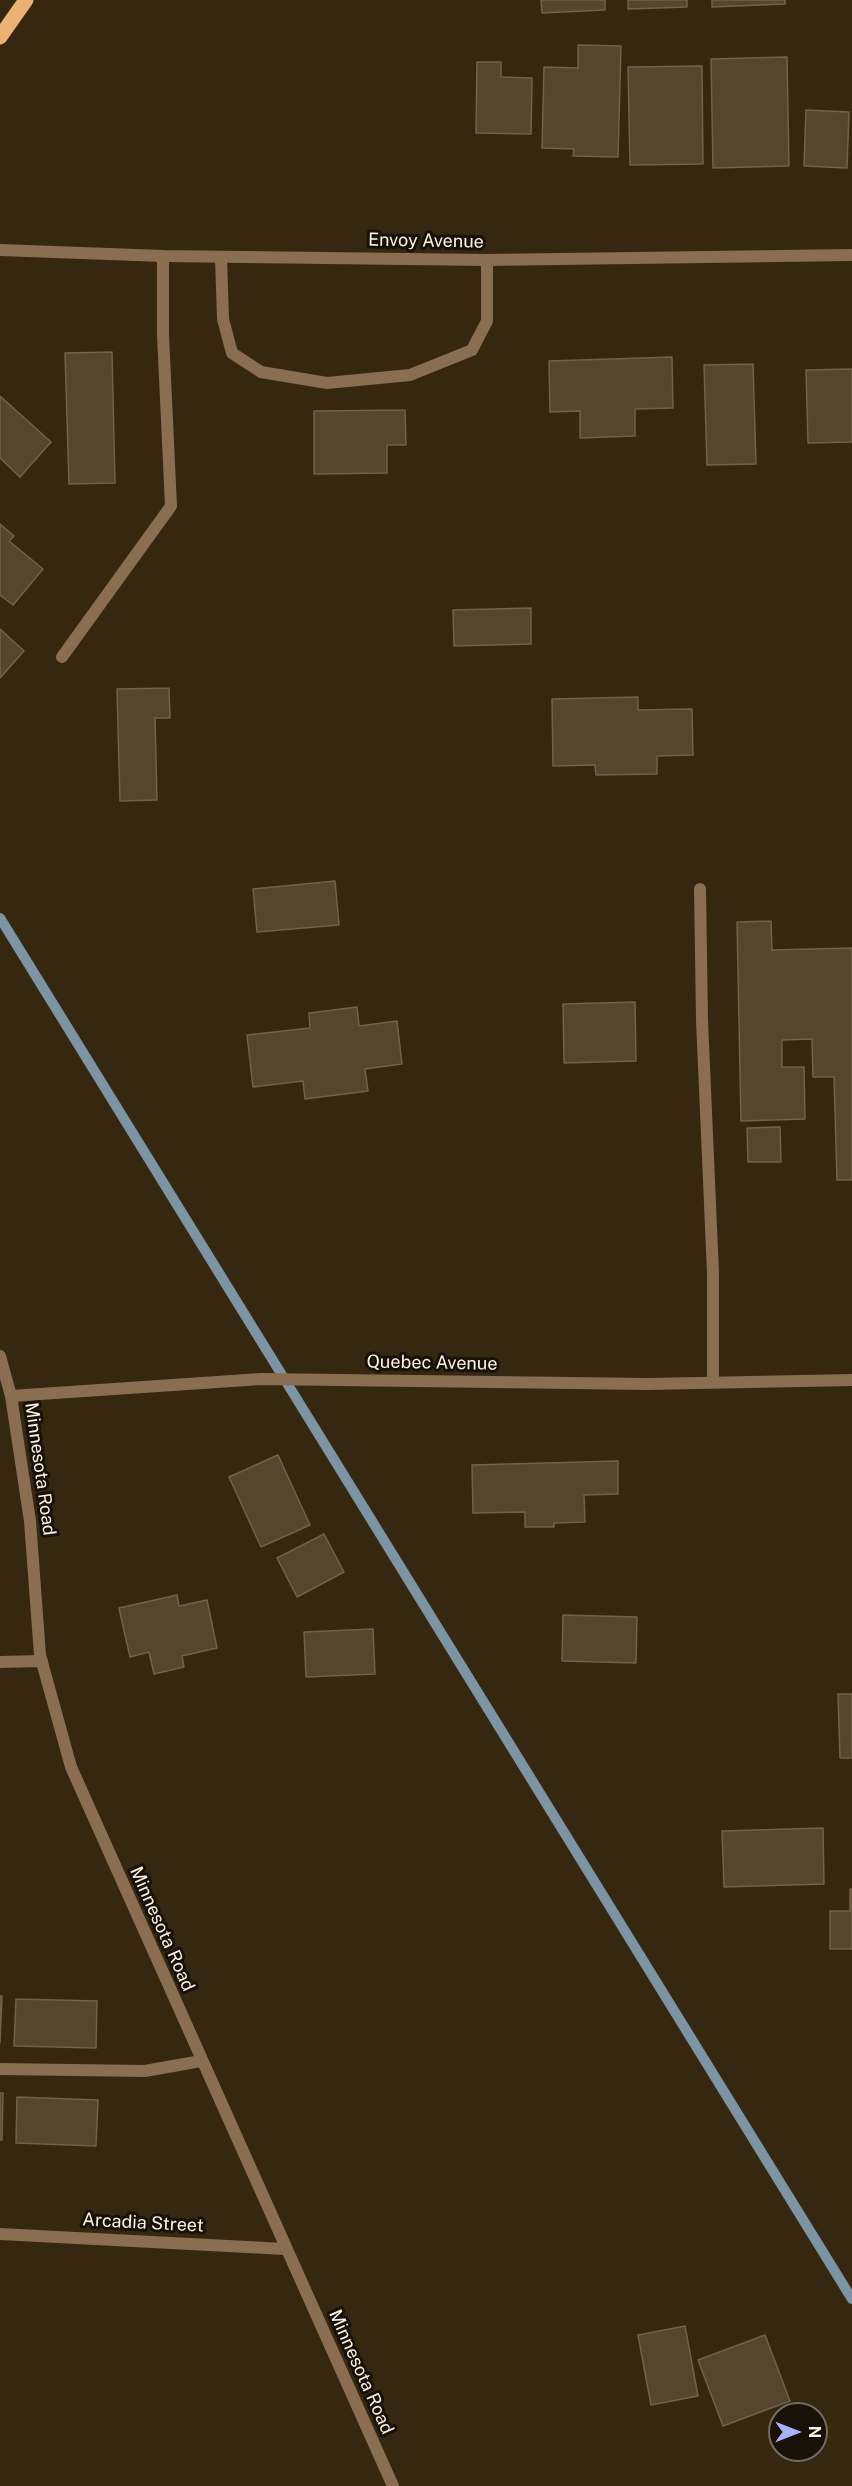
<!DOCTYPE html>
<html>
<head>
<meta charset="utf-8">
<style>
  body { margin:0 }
  #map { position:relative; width:852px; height:2486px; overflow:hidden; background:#362710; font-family:"Public Sans",sans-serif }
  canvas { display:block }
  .north { position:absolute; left:768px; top:2402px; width:60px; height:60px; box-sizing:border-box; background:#181108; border:2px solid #746b61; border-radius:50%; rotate:90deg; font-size:16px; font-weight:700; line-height:24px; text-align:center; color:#fdf3e6 }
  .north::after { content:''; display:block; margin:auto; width:21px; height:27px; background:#a9b0fc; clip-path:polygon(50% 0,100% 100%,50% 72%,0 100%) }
</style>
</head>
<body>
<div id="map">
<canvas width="852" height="2486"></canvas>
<div class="north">N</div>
</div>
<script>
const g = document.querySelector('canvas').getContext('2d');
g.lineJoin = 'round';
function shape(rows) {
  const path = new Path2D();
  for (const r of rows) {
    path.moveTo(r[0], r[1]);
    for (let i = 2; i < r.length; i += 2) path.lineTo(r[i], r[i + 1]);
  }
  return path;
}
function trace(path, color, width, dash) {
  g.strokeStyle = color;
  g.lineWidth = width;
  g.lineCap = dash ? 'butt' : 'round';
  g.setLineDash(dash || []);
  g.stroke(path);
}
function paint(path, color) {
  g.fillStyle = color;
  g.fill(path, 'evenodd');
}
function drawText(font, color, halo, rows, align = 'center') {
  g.font = font + ' "Public Sans",sans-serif';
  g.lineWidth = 6;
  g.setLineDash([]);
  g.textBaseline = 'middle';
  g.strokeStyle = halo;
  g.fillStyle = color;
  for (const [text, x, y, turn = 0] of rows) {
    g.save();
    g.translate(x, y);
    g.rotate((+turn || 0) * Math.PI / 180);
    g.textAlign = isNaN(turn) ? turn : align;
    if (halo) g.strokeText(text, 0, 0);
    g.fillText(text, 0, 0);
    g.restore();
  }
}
trace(shape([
  [0,918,852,2299]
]), '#7d94a4', 10);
const building = shape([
  [541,0,605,0,605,10,542,13,541,0],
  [628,0,687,0,687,7,628,9,628,0],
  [712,0,785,0,785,4,712,7,712,0],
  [578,45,621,46,618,157,573,156,574,149,542,148,544,67,578,68,578,45],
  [787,57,789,166,713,168,711,59,787,57],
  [477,62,501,62,501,77,532,78,531,134,476,133,477,62],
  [702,66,703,164,630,165,628,67,702,66],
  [806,110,849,112,847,168,804,166,806,110],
  [112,352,115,483,69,484,65,353,112,352],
  [672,357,673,408,635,409,635,436,580,438,580,411,550,412,549,361,672,357],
  [753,364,756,464,707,465,704,365,753,364],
  [852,369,852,442,808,443,806,370,852,369],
  [0,396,51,442,20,477,0,458,0,396],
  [405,410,406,445,387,445,387,473,314,474,314,411,405,410],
  [0,524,14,536,9,541,43,569,13,605,0,595,0,524],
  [531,608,531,644,454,646,453,610,531,608],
  [0,629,24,651,0,678,0,629],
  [169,688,170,718,155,718,157,800,120,801,117,689,169,688],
  [638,697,638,710,692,709,693,755,657,756,657,774,596,775,595,765,553,766,552,699,638,697],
  [335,881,339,925,257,932,253,889,335,881],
  [771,921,772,950,852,948,852,1180,837,1180,834,1077,813,1077,812,1039,782,1040,782,1067,804,1067,805,1119,741,1121,737,922,771,921],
  [635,1002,636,1061,564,1063,563,1004,635,1002],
  [357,1007,359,1026,397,1021,402,1064,365,1069,368,1091,305,1099,303,1081,253,1087,247,1035,310,1028,309,1013,357,1007],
  [780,1127,781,1162,748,1162,747,1128,780,1127],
  [278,1455,310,1525,261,1547,229,1477,278,1455],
  [618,1461,618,1494,584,1495,585,1522,554,1523,554,1527,525,1527,525,1512,473,1513,472,1465,618,1461],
  [324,1534,344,1572,297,1597,277,1558,324,1534],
  [177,1595,179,1606,207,1600,217,1648,182,1656,184,1667,154,1674,149,1652,130,1657,119,1608,177,1595],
  [563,1615,637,1617,636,1663,562,1661,563,1615],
  [373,1629,375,1674,306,1677,304,1632,373,1629],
  [838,1694,852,1694,852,1758,840,1758,838,1694],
  [823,1828,824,1884,724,1887,722,1831,823,1828],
  [850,1889,852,1889,852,1949,830,1949,830,1911,850,1911,850,1889],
  [0,1996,2,1996,0,2043,0,1996],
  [16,1999,97,2001,96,2048,14,2046,16,1999],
  [0,2093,3,2093,2,2140,0,2140,0,2093],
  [17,2097,98,2100,96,2146,16,2143,17,2097],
  [685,2326,698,2396,651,2405,638,2335,685,2326],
  [765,2335,790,2401,723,2426,698,2360,765,2335]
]);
paint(building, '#57462f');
trace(building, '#73624a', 1.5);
trace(shape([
  [221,257,223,319,232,353,261,372,327,383,410,375,472,350,487,321,487,260],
  [62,657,171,506,163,335,163,256],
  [700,889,702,1020,713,1273,713,1382],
  [0,1662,42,1661],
  [0,2069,145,2071,201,2061]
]), '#8a6e51', 12);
trace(shape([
  [0,250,163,256,487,260,852,255],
  [0,1356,11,1396,30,1521,40,1655,71,1767,393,2486],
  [11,1396,261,1379,648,1384,852,1380],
  [0,2234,285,2249]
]), '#8a6e51', 12);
trace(shape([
  [0,37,26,0]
]), '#ebb273', 15);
drawText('18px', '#fdf3e6', '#181108', [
  ["Envoy Avenue",426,241,1],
  ["Quebec Avenue",432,1363,1],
  ["Minnesota Road",40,1469,82],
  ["Minnesota Road",162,1929,66],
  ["Arcadia Street",143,2223,3],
  ["Minnesota Road",361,2372,66]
]);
</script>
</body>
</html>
